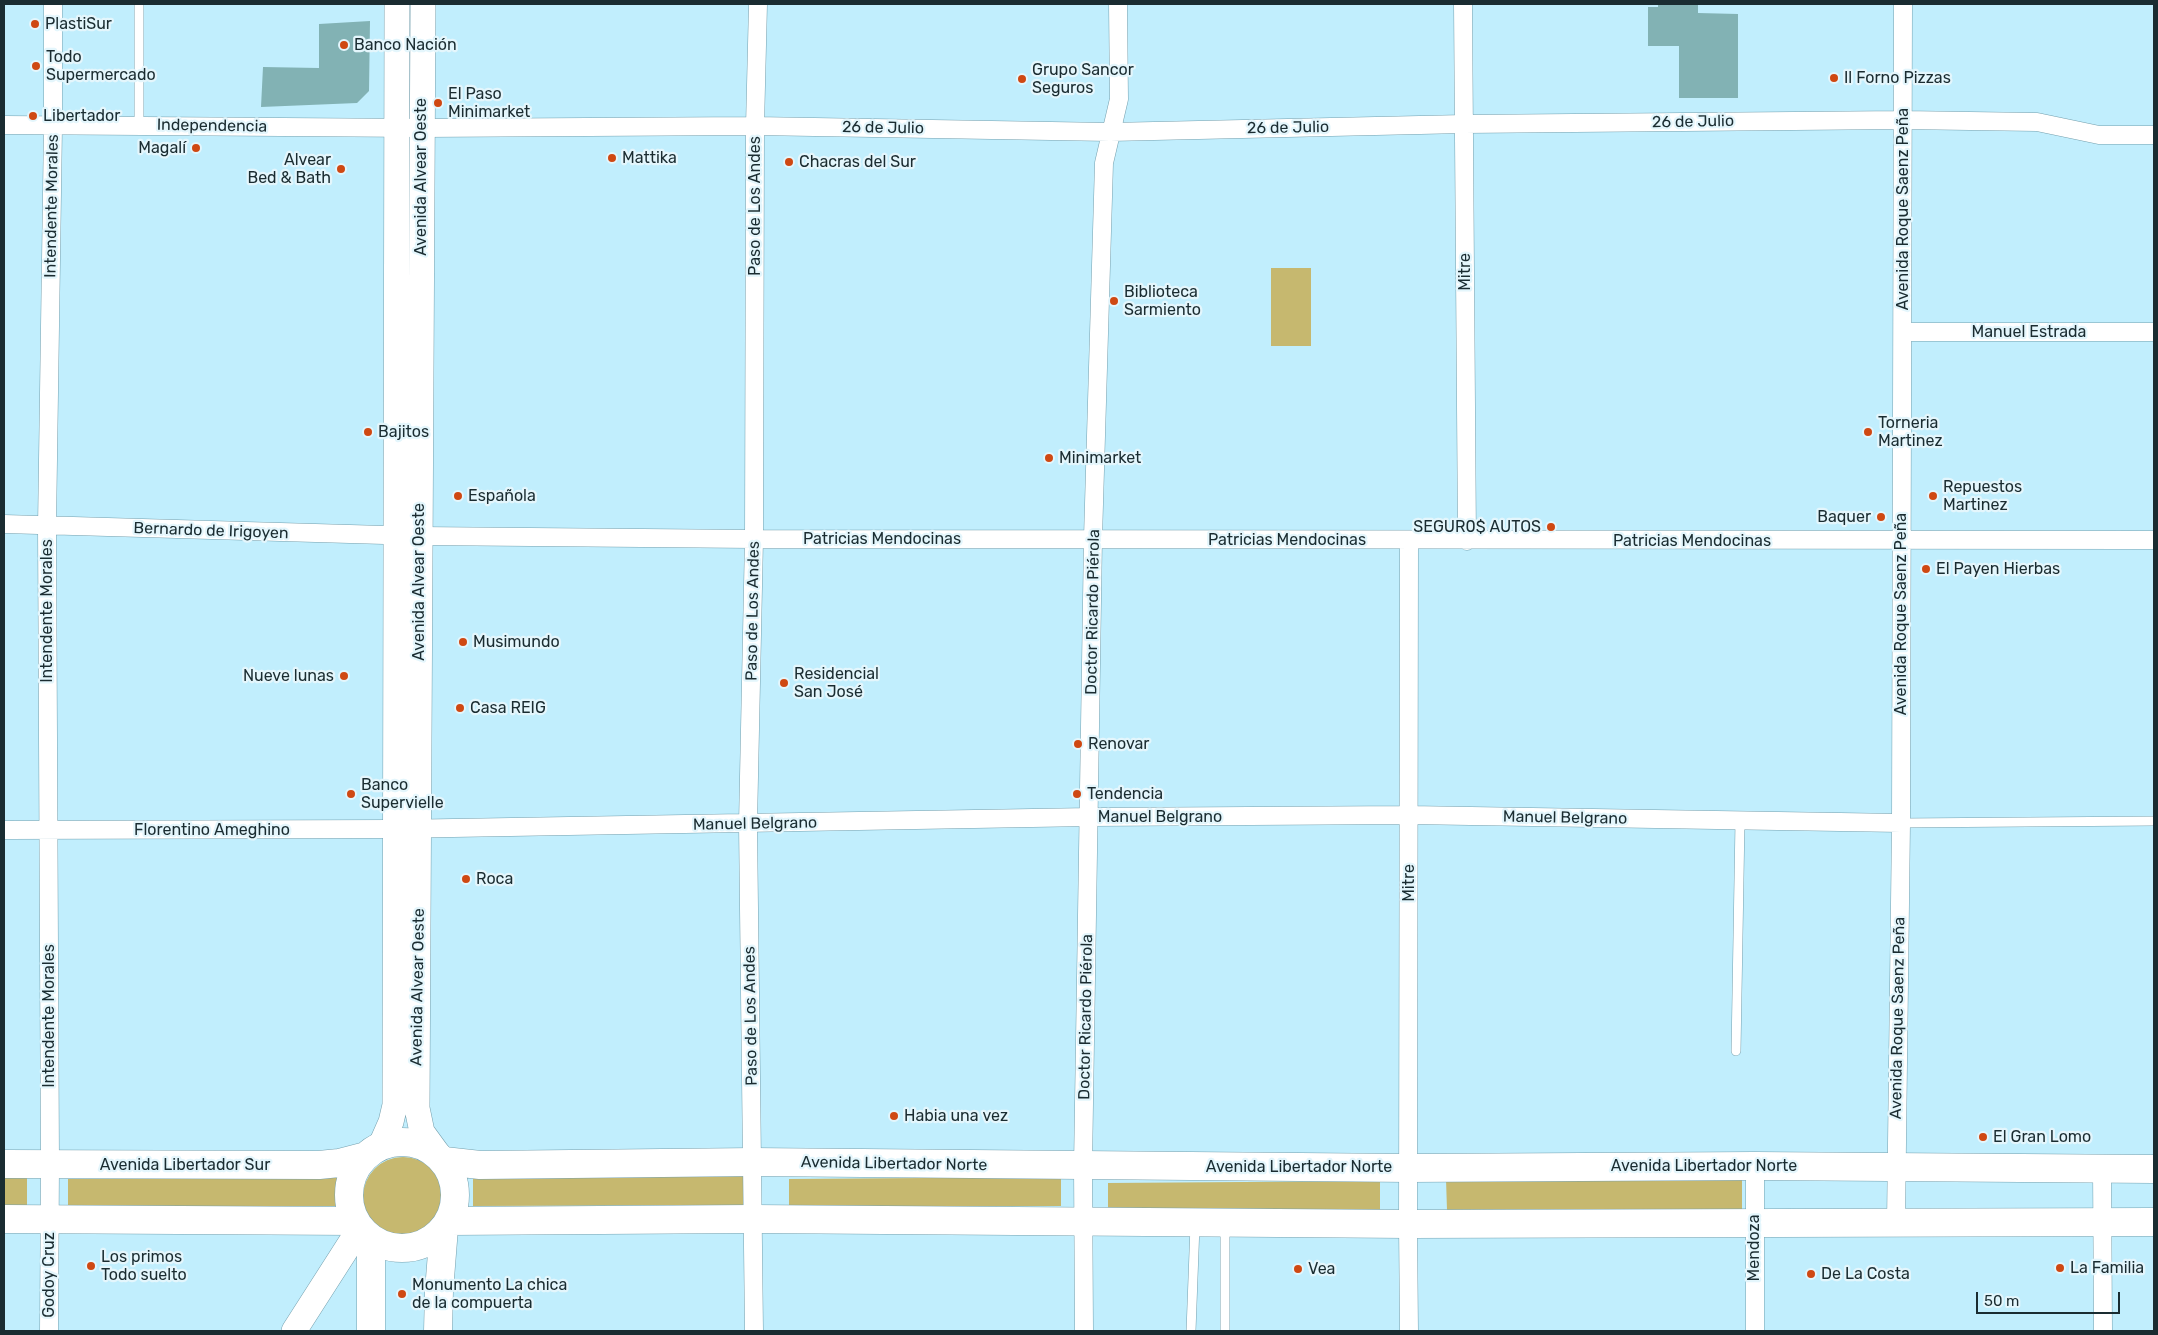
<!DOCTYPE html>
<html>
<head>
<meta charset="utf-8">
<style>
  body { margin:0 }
  #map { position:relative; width:2158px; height:1335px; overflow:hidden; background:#c1eefd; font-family:Rubik,sans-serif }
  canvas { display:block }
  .frame { position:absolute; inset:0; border:5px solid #1a2c31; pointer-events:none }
  .scale { position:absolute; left:1976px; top:1292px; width:144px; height:22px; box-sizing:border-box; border:2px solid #1a2c31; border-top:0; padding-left:6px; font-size:15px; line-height:18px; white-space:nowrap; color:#1a2c31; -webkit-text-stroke:4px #e4f6fc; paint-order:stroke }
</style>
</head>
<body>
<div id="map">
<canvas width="2158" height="1335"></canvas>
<div class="frame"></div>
<div class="scale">50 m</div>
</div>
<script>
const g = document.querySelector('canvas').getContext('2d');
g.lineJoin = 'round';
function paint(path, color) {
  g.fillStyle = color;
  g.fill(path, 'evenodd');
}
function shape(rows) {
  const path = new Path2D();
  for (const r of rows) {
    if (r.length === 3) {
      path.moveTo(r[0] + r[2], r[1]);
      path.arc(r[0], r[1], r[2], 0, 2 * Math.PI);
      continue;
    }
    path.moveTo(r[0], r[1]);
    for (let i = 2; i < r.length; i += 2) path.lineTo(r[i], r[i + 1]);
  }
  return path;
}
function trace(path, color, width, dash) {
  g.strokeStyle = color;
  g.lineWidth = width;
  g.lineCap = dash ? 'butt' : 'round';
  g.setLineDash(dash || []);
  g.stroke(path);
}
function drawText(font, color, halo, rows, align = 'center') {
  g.font = font + ' Rubik,sans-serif';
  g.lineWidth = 4.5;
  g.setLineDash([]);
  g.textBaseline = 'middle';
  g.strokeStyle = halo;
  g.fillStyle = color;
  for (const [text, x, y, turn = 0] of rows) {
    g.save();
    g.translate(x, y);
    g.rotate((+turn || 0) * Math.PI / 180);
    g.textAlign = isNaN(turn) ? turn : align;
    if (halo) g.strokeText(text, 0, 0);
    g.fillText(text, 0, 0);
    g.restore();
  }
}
paint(shape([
  [1271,268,1311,268,1311,346,1271,346],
  [403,1197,40],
  [745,1176,745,1205,473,1206,473,1178],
  [340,1177,340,1206,68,1207,68,1179],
  [1061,1177,1061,1206,789,1207,789,1179],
  [4,1178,27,1178,27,1207,4,1207],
  [1446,1179,1742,1180,1742,1209,1447,1210],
  [1380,1181,1380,1210,1108,1212,1108,1183]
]), '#c6b86f');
paint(shape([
  [1658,4,1698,4,1698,13,1738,14,1738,98,1679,98,1679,46,1648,46,1648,7,1658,7],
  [370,21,369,91,357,103,261,107,263,67,319,68,319,24]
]), '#82b2b4');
const lane = shape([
  [139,4,139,125],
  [1901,823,2154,821],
  [1736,1051,1740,821],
  [1225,1226,1225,1331],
  [1191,1331,1195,1225]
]);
const street = shape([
  [1463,4,1467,541],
  [4,125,421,128,755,126,1110,132,1464,124,1903,120,2037,122,2099,135,2154,135],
  [1903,332,2154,332],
  [4,524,419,536,754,539,2154,540],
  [1409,541,1408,1224,1409,1331],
  [4,830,395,829,1090,817,1409,815,1901,823],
  [2102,1168,2103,1331],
  [1896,1223,1901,823,1903,4],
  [49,1331,50,1164,47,526,53,126,53,4],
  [754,1331,748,824,754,539,755,126,758,4],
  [1084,1331,1083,1166,1093,538,1104,163,1119,99,1118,4],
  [1755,1331,1755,1166]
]);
const secondary = shape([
  [423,4,417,1108,422,1132,438,1154],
  [380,1147,391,1122,395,1105,397,4],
  [294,1331,360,1228]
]);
const highway = shape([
  [402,1195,53],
  [444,1161,480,1165,753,1162,1409,1168,1755,1166,2154,1169],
  [4,1164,319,1165,339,1163,366,1156],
  [4,1219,355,1221],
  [449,1221,753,1219,1408,1224,2154,1222],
  [371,1331,371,1239],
  [438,1331,439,1291,444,1228]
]);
trace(lane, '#75a0ae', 10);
trace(street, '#75a0ae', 19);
trace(secondary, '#75a0ae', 26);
trace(highway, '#75a0ae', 29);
trace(lane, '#fff', 9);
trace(street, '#fff', 18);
trace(secondary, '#fff', 25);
trace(highway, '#fff', 28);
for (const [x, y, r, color] of [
  [35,24,5,"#cf4812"],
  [344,45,5,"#cf4812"],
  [36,66,5,"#cf4812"],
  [1834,78,5,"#cf4812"],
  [1022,79,5,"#cf4812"],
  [438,103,5,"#cf4812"],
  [33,116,5,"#cf4812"],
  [196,148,5,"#cf4812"],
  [612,158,5,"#cf4812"],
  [789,162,5,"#cf4812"],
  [341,169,5,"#cf4812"],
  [1114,301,5,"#cf4812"],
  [368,432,5,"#cf4812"],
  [1868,432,5,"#cf4812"],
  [1049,458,5,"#cf4812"],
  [458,496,5,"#cf4812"],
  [1933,496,5,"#cf4812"],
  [1881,517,5,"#cf4812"],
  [1551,527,5,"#cf4812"],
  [1926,569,5,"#cf4812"],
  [463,642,5,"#cf4812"],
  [344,676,5,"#cf4812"],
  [784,683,5,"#cf4812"],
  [460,708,5,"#cf4812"],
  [1078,744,5,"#cf4812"],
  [351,794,5,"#cf4812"],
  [1077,794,5,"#cf4812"],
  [466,879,5,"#cf4812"],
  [894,1116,5,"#cf4812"],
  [1983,1137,5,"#cf4812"],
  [91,1266,5,"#cf4812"],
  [2060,1268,5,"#cf4812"],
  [1298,1269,5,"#cf4812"],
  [1811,1274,5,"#cf4812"],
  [402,1294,5,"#cf4812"]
]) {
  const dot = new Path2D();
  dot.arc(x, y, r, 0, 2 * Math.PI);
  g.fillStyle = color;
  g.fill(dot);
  trace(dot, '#e4f6fc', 2);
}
drawText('16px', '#1a2c31', '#e4f6fc', [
  ["PlastiSur",45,24],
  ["Banco Nación",354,45],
  ["Todo",46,57],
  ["Supermercado",46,75],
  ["Grupo Sancor",1032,70],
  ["Seguros",1032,88],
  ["Il Forno Pizzas",1844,78],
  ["El Paso",448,94],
  ["Minimarket",448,112],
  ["Libertador",43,116],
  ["Magalí",186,148,"right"],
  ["Mattika",622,158],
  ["Alvear",331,160,"right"],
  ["Bed & Bath",331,178,"right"],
  ["Chacras del Sur",799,162],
  ["Biblioteca",1124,292],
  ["Sarmiento",1124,310],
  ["Torneria",1878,423],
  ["Martinez",1878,441],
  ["Bajitos",378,432],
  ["Minimarket",1059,458],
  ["Repuestos",1943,487],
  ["Martinez",1943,505],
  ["Española",468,496],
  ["Baquer",1871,517,"right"],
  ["SEGUR0$ AUTOS",1541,527,"right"],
  ["El Payen Hierbas",1936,569],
  ["Musimundo",473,642],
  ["Residencial",794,674],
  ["San José",794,692],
  ["Nueve lunas",334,676,"right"],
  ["Casa REIG",470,708],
  ["Renovar",1088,744],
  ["Banco",361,785],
  ["Supervielle",361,803],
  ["Tendencia",1087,794],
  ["Roca",476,879],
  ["Habia una vez",904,1116],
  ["El Gran Lomo",1993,1137],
  ["Los primos",101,1257],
  ["Todo suelto",101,1275],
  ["La Familia",2070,1268],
  ["Vea",1308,1269],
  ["De La Costa",1821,1274],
  ["Monumento La chica",412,1285],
  ["de la compuerta",412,1303]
], 'left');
drawText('16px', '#1a2c31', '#e4f6fc', [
  ["26 de Julio",1693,122,-1],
  ["Independencia",212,126,1],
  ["26 de Julio",883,128,1],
  ["26 de Julio",1288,128,-1],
  ["Avenida Alvear Oeste",421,177,-90],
  ["Intendente Morales",52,206,-89],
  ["Paso de Los Andes",755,206,-90],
  ["Avenida Roque Saenz Peña",1903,209,-90],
  ["Mitre",1465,272,-90],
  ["Manuel Estrada",2029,332],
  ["Bernardo de Irigoyen",211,531,2],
  ["Patricias Mendocinas",882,539],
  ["Patricias Mendocinas",1287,540],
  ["Patricias Mendocinas",1692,541],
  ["Avenida Alvear Oeste",419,582,-90],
  ["Intendente Morales",47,611,-90],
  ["Paso de Los Andes",753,611,-89],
  ["Doctor Ricardo Piérola",1093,612,-89],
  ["Avenida Roque Saenz Peña",1901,614,-90],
  ["Manuel Belgrano",1160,817],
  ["Manuel Belgrano",1565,818,1],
  ["Manuel Belgrano",755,824,-1],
  ["Florentino Ameghino",212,830],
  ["Mitre",1409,883,-90],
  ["Avenida Alvear Oeste",418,987,-89],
  ["Intendente Morales",49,1016,-90],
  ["Paso de Los Andes",751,1016,-91],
  ["Doctor Ricardo Piérola",1086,1017,-89],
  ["Avenida Roque Saenz Peña",1898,1018,-89],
  ["Avenida Libertador Norte",894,1164,1],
  ["Avenida Libertador Sur",185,1165],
  ["Avenida Libertador Norte",1704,1166],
  ["Avenida Libertador Norte",1299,1167],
  ["Mendoza",1754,1248,-90],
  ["Godoy Cruz",49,1275,-90]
]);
</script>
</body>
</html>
